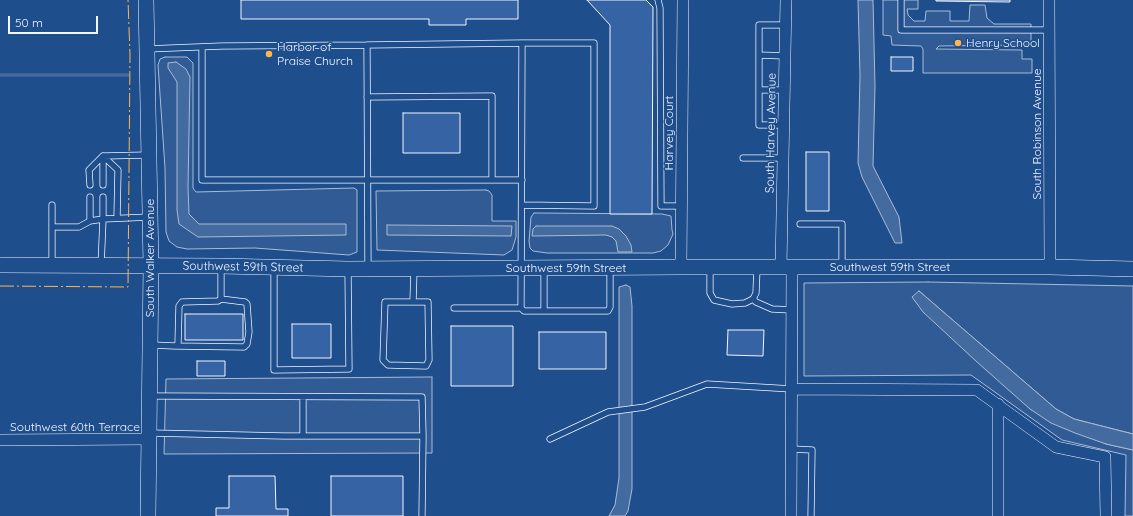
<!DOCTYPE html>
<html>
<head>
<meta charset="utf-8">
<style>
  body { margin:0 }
  #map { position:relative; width:1133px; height:516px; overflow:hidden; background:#1f4e8c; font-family:Quicksand,sans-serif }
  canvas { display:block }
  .scale { position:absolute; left:8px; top:16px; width:90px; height:18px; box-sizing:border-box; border:2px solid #f2f6ff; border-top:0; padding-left:5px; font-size:12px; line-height:14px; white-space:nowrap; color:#f2f6ff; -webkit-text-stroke:3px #1f4e8c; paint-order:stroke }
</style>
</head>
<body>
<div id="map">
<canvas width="1133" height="516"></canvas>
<div class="scale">50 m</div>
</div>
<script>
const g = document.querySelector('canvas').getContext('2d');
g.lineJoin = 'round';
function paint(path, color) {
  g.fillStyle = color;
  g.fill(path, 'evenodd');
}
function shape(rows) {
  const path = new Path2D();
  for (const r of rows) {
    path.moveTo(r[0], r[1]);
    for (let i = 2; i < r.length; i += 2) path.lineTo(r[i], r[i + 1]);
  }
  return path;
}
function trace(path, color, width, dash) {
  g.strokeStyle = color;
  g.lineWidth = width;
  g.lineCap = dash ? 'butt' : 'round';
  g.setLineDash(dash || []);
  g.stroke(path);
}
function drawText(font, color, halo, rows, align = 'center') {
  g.font = font + ' Quicksand,sans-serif';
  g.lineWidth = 3;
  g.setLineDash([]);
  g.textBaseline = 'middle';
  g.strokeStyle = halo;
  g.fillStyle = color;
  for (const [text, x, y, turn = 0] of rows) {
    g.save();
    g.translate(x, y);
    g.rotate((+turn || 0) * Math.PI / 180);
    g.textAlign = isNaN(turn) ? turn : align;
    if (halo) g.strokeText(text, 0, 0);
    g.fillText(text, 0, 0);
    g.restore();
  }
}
const built = shape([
  [883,0,918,0,918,9,907,9,908,15,914,21,925,21,926,11,950,11,950,21,969,21,970,5,985,5,987,18,994,24,1031,24,1031,45,939,46,936,49,1022,50,1022,59,1032,59,1032,73,923,73,923,49,921,46,892,45,891,36,883,35,883,0],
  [165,57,187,57,193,63,193,188,196,192,354,188,357,190,357,252,349,255,255,248,187,249,177,247,169,241,166,232,165,168,158,65,160,59,165,57],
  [486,190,489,191,492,195,492,221,516,221,516,237,512,250,504,255,377,250,376,191,486,190],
  [534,213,662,214,671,216,672,230,673,234,668,245,661,251,653,253,547,253,533,251,530,248,529,241,531,217,534,213],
  [928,282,1133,286,1133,434,1074,419,1056,409,919,291,1030,409,1106,444,1133,450,1133,516,1125,516,1126,455,1062,440,971,375,804,376,804,283,928,282],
  [432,377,432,453,164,454,166,379,432,377]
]);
paint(built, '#305b95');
trace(built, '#a8bbd7', 1);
const water = shape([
  [858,0,873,0,875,86,873,166,899,217,902,243,895,243,862,177,858,163,860,76,858,0],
  [176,62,186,69,190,77,188,187,189,214,199,224,346,224,346,235,198,237,179,224,177,210,177,82,168,68,168,63,176,62],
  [387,225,512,226,511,236,387,235,387,225],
  [536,226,612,226,619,229,626,236,631,245,632,252,618,252,616,241,612,237,606,235,532,236,533,229,536,226],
  [626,285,630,287,632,306,632,489,628,511,625,516,609,516,615,505,619,478,619,287,626,285],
  [919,291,1056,409,1074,419,1133,434,1133,450,1106,444,1075,433,1051,423,1030,409,977,362,923,312,912,297,919,291]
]);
paint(water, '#446ba0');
trace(water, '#a8bbd7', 1);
trace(shape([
  [0,75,128,75]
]), '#446ba0', 3.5);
const building = shape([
  [241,0,518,0,518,19,466,19,466,25,429,25,429,19,241,19,241,0],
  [587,0,646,0,653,7,652,214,610,214,610,25,587,0],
  [936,0,1010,0,1010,2,936,1,936,0],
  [891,57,913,57,913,71,891,71,891,57],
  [403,113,460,113,460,153,403,153,403,113],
  [806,152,829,152,829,211,806,211,806,152],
  [185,314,243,314,243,340,185,340,185,314],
  [292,324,331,324,331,358,292,358,292,324],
  [451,326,513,326,513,386,451,386,451,326],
  [728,330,764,330,763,356,727,355,728,330],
  [539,332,606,332,606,369,539,369,539,332],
  [197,361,225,361,225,376,197,376,197,361],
  [229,476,275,476,276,509,288,509,288,516,216,516,216,508,229,508,229,476],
  [331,476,403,476,403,516,331,516,331,476]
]);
paint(building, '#3563a3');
trace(building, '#f2f6ff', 1);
const lane = shape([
  [658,0,660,8,661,206,682,206],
  [901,0,901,30,1049,30],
  [522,43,594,43,594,206,522,205],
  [367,45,522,43,521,308,524,311,544,311],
  [202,47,202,180,522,180],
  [147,49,222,46,367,45,368,268],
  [759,55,785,56],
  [759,90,784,90],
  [367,97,492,96,492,180],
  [784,125,759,125,759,25,785,25],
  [743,158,783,158],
  [90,185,89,170,103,156,118,170,117,218],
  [103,185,103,156,148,155],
  [90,197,90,221],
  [103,197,103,219,150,217],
  [52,205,52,227],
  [800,224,842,224,842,267],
  [52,264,52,227,79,227,90,221,103,219,101,266],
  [710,267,710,293,714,300,732,304,745,303,753,299,756,293,757,268],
  [274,268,274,370,349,369,348,270],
  [544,268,544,311,608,311,610,307,610,269],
  [753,299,756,302,772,309,792,310],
  [413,302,428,302,429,360,426,366,388,365,383,360,385,302,413,302,414,269],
  [454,308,521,308],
  [151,345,175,346,178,344,179,306,182,302,218,301,221,299,221,267],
  [175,346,244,347,247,344,249,332,247,304,245,302,221,299],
  [303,397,303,436],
  [150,433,284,436,423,436,422,397,151,396],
  [550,439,608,412,645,407,707,384,792,389],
  [792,449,812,450,811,516],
  [422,516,423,436]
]);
const street = shape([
  [1049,0,1050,267],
  [681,267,683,0],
  [781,267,786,0],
  [792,389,977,390,1056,447,1105,457,1106,516],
  [998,404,998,516],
  [0,440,149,439],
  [791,516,792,267]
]);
const secondary = shape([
  [146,0,151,266,148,516],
  [0,265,221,266,348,269,681,267,1050,267,1133,269]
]);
trace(lane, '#f2f6ff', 7);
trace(street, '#f2f6ff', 12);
trace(secondary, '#f2f6ff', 16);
trace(lane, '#1f4e8c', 5.5);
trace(street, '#1f4e8c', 11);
trace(secondary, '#1f4e8c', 15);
trace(shape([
  [0,286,128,287,130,55,128,0]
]), '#ffb74d', 1, [14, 3, 2, 3]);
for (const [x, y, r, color] of [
  [958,43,4,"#ffb74d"],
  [269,54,4,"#ffb74d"]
]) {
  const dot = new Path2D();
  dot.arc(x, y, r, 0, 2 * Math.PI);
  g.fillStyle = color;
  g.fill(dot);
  trace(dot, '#1f4e8c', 1.5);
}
drawText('12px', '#f2f6ff', '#1f4e8c', [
  ["Henry School",966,43],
  ["Harbor of",277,47],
  ["Praise Church",277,61]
], 'left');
drawText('12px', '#f2f6ff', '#1f4e8c', [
  ["Harvey Court",669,133,-90],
  ["South Harvey Avenue",771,133,-89],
  ["South Robinson Avenue",1037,134,-90],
  ["South Walker Avenue",150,258,-90],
  ["Southwest 59th Street",243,267,1],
  ["Southwest 59th Street",890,267],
  ["Southwest 59th Street",566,268],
  ["Southwest 60th Terrace",75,427]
]);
</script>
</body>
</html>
